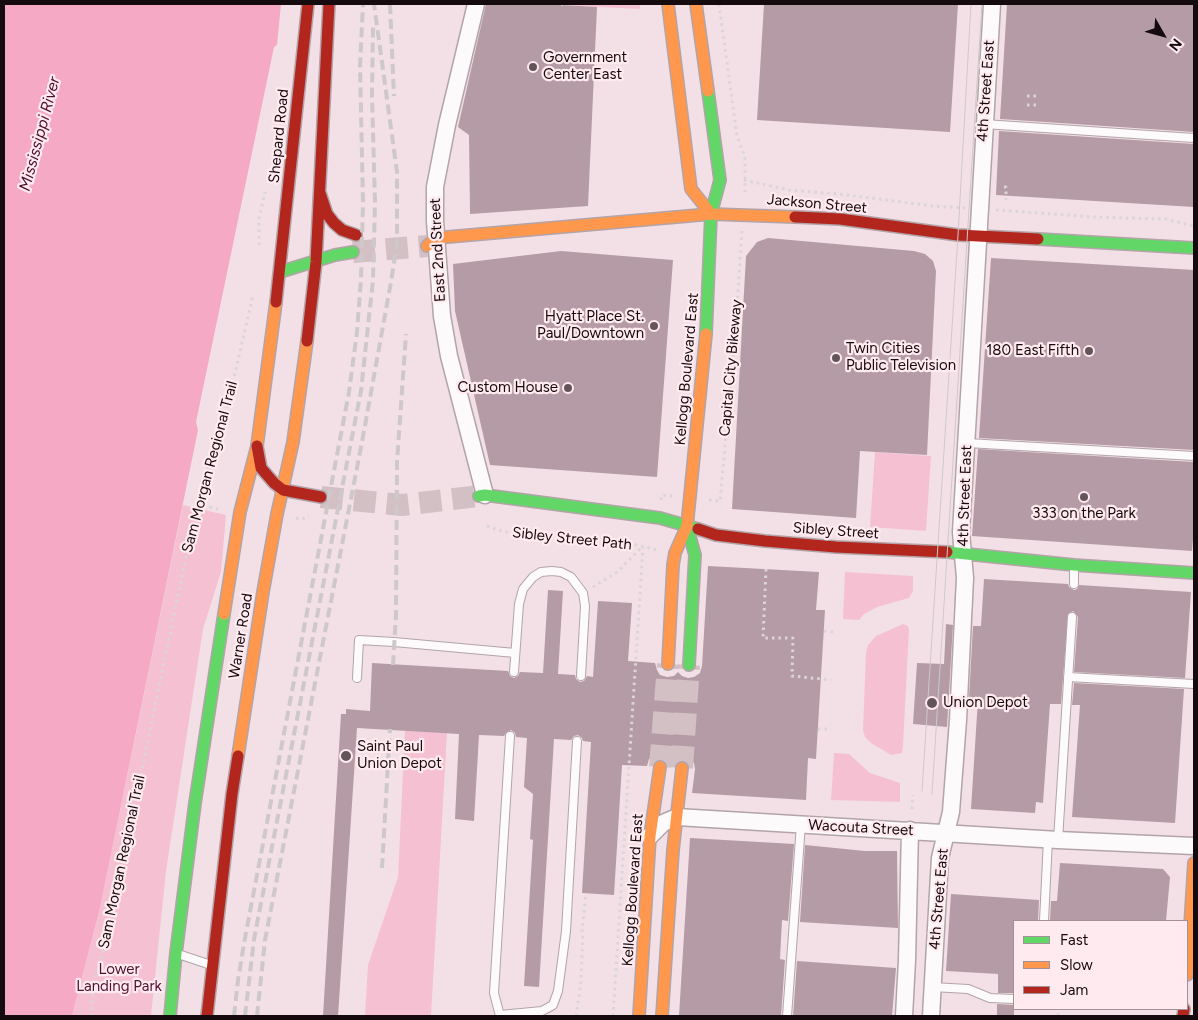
<!DOCTYPE html>
<html>
<head>
<meta charset="utf-8">
<style>
  body { margin:0 }
  #map { position:relative; width:1198px; height:1020px; overflow:hidden; background:#f3e0e6; font-family:Figtree,sans-serif }
  canvas { display:block }
  .frame { position:absolute; inset:0; border:5px solid #150a0d; pointer-events:none }
  .legend { position:absolute; left:1013px; top:920px; width:175px; height:90px; box-sizing:border-box; background:#ffeaf0; border:1px solid #a19095; margin:0; padding:6px 9px; list-style:none; font-size:15px; color:#150a0d }
  .legend li { display:flex; align-items:center; gap:10px; height:25px }
  .legend b { width:25px; border:1px solid #a19095 }
  .north { position:absolute; left:1138px; top:10px; width:50px; height:50px; -webkit-text-stroke:4px #ffeaf0; paint-order:stroke; rotate:128deg; font-size:14px; font-weight:700; line-height:20px; text-align:center; color:#150a0d }
  .north::after { content:''; display:block; margin:auto; width:18px; height:22px; background:#150a0d; clip-path:polygon(50% 0,100% 100%,50% 72%,0 100%) }
</style>
</head>
<body>
<div id="map">
<canvas width="1198" height="1020"></canvas>
<div class="frame"></div>
<ul class="legend">
<li><b style="height:6px;background:#63d668"></b>Fast</li>
<li><b style="height:6px;background:#ff974d"></b>Slow</li>
<li><b style="height:6px;background:#b3261e"></b>Jam</li>
</ul>
<div class="north">N</div>
</div>
<script>
const g = document.querySelector('canvas').getContext('2d');
g.lineJoin = 'round';
function paint(path, color) {
  g.fillStyle = color;
  g.fill(path, 'evenodd');
}
function shape(rows) {
  const path = new Path2D();
  for (const r of rows) {
    path.moveTo(r[0], r[1]);
    for (let i = 2; i < r.length; i += 2) path.lineTo(r[i], r[i + 1]);
  }
  return path;
}
function trace(path, color, width, dash) {
  g.strokeStyle = color;
  g.lineWidth = width;
  g.lineCap = dash ? 'butt' : 'round';
  g.setLineDash(dash || []);
  g.stroke(path);
}
function drawText(font, color, halo, rows, align = 'center') {
  g.font = font + ' Figtree,sans-serif';
  g.lineWidth = 4.5;
  g.setLineDash([]);
  g.textBaseline = 'middle';
  g.strokeStyle = halo;
  g.fillStyle = color;
  for (const [text, x, y, turn = 0] of rows) {
    g.save();
    g.translate(x, y);
    g.rotate((+turn || 0) * Math.PI / 180);
    g.textAlign = isNaN(turn) ? turn : align;
    if (halo) g.strokeText(text, 0, 0);
    g.fillText(text, 0, 0);
    g.restore();
  }
}
paint(shape([
  [541,4,640,4,640,9,597,7],
  [875,452,931,456,926,531,870,527],
  [183,505,226,515,221,572,203,629,166,871,151,1016,72,1016,100,908],
  [845,572,913,576,913,591,909,598,877,607,863,615,859,620,843,619],
  [903,624,908,626,909,630,903,746,902,753,891,755,871,743,865,737,863,730,866,652,868,645,876,636],
  [405,730,447,733,431,1016,365,1016,368,965,398,877],
  [834,753,849,754,870,773,900,783,900,802,831,800]
]), '#f5c1d2');
paint(shape([
  [4,4,281,4,277,45,274,47,196,422,198,430,100,908,72,1016,4,1016]
]), '#f6a9c4');
paint(shape([
  [486,4,542,4,597,7,588,206,470,214,469,135,458,127],
  [764,4,958,4,950,132,757,120],
  [1007,4,1194,4,1194,132,1000,119],
  [999,131,1194,144,1194,207,996,195],
  [768,238,914,251,925,254,933,261,936,271,927,455,860,451,856,518,732,509,746,256,757,242],
  [561,251,673,260,657,477,490,465,455,311,453,264],
  [991,258,1194,270,1194,450,979,438],
  [978,449,1194,462,1194,527,1192,551,972,536],
  [708,566,819,572,816,610,825,610,816,759,808,758,806,800,692,793,695,769,694,763,690,758,684,755,676,756,671,761,668,756,662,754,656,755,649,759,647,766,622,765,614,895,582,893,591,742,583,741,582,738,578,735,574,736,571,740,554,739,539,987,524,986,533,840,530,839,533,794,524,787,527,738,516,737,515,733,511,730,506,733,504,736,479,735,474,821,455,819,459,734,357,728,338,1016,323,1016,341,714,346,714,346,709,370,711,372,663,508,671,510,676,514,678,518,676,520,672,543,673,548,590,563,591,558,674,575,675,576,679,580,682,584,681,587,676,593,677,598,601,632,603,628,661,655,663,657,670,660,675,667,677,674,676,678,672,682,676,688,678,694,677,700,673,702,666],
  [984,579,1068,584,1069,587,1074,590,1077,589,1079,585,1191,592,1185,678,1074,672,1078,617,1073,611,1068,614,1061,704,1050,704,1043,803,1036,802,1035,813,971,809,978,699,969,699,973,626,981,626],
  [946,624,953,625,947,727,913,724,917,663,944,664],
  [1074,683,1184,689,1175,823,1072,817,1080,705,1072,705],
  [690,838,794,844,788,921,782,920,780,959,785,960,781,1016,679,1016],
  [805,845,865,851,897,851,898,928,800,922],
  [1060,863,1163,869,1170,877,1166,921,1050,921,1051,901,1057,901],
  [951,894,1039,900,1038,921,1014,921,1014,993,998,993,998,974,946,971],
  [797,961,896,968,892,1016,793,1016],
  [997,1004,1014,1005,1014,1016,997,1016]
]), '#b59ba5');
trace(shape([
  [353,252,427,246],
  [321,497,402,505,479,496],
  [660,767,668,664],
  [682,768,689,665]
]), '#d2c0c5', 22, [22, 11]);
const lane = shape([
  [984,124,1194,138],
  [967,443,1194,456],
  [1074,584,1074,567],
  [514,672,519,604,523,589,533,577,541,572,552,571,561,572,571,577,583,593,585,606,581,676],
  [1068,677,1194,684],
  [357,678,359,640,394,642,515,653],
  [1058,840,1072,617],
  [1044,921,1048,839],
  [181,955,208,964],
  [932,987,968,989,990,998,1014,999],
  [500,1015,542,1011,553,1005,558,991,566,931,577,741],
  [500,1016,494,993,510,736],
  [787,1016,801,824]
]);
const street = shape([
  [476,4,447,125,435,187,435,221,442,316,449,356,485,495],
  [650,836,663,823,677,817,1058,840,1194,846],
  [904,1016,907,960,910,830],
  [931,1016,940,858,951,812,958,720,965,578,961,532,992,4]
]);
const fast = shape([
  [1038,239,1194,248],
  [280,272,335,255,353,252],
  [706,334,711,214,720,180,708,91],
  [479,496,485,495,660,518,698,529],
  [687,526,695,555,689,665],
  [947,552,1074,565,1194,573],
  [170,1016,176,953,195,803,224,614]
]);
const slow = shape([
  [668,4,691,189,711,214],
  [696,4,708,91],
  [427,246,436,238,711,214,795,217],
  [224,614,240,512,257,446,276,302],
  [668,664,673,565,675,553,687,526,706,334],
  [238,756,263,592,277,514,293,442,307,341],
  [1187,975,1194,863],
  [639,1016,650,836,660,767],
  [662,1016,673,850,682,768]
]);
const jam = shape([
  [320,193,327,214,334,223,342,230,356,235],
  [795,217,840,219,958,235,1038,239],
  [276,302,308,4],
  [307,341,316,262,329,4],
  [257,446,261,468,274,483,283,490,321,497],
  [698,529,716,535,765,541,836,547,947,552],
  [207,1016,232,794,238,756],
  [1183,1016,1184,1009]
]);
trace(lane, '#b2a4a8', 10);
trace(street, '#b2a4a8', 19);
trace(fast, '#b2a4a8', 14);
trace(slow, '#b2a4a8', 14);
trace(jam, '#b2a4a8', 14);
trace(shape([
  [719,4,737,136,745,157,745,195],
  [561,5,563,4],
  [1027,96,1037,96],
  [1027,105,1037,105],
  [744,180,789,190,839,194,933,206,965,208],
  [1004,187,1006,187,1006,200],
  [996,210,1094,217,1165,219,1194,226],
  [259,245,259,219,265,192],
  [661,500,662,495,673,496],
  [709,500,720,501,735,337,742,231],
  [197,504,218,509],
  [296,518,302,519,309,516],
  [487,526,504,532,621,541,657,550],
  [766,569,763,638,793,638,792,676,831,680],
  [593,587,617,572,642,547],
  [824,631,834,632],
  [818,729,828,729],
  [912,809,913,795],
  [582,932,586,893],
  [91,1016,94,981,102,955,112,914,197,504,230,395,253,295],
  [576,1016,581,982,583,932],
  [613,1016,643,547],
  [1058,1016,1059,1009]
]), '#dbd5d7', 3, [2.5, 4]);
trace(lane, '#fdfafb', 8);
trace(street, '#fdfafb', 16);
trace(fast, '#63d668', 11);
trace(slow, '#ff974d', 11);
trace(jam, '#b3261e', 11);
trace(shape([
  [922,791,958,235,971,4],
  [932,794,982,4]
]), '#cec8ca', 1);
trace(shape([
  [390,4,394,96],
  [393,665,396,615,397,462,406,334],
  [382,868,390,729],
  [234,1016,238,980,245,938,349,392,357,332,361,279,363,203,360,66,363,4],
  [245,1016,254,939,361,391,373,280,375,203,372,95,373,25],
  [257,1016,265,940,362,442,391,282,397,243,397,172,374,4]
]), '#cec8ca', 4, [10, 5]);
for (const [x, y, r, color] of [
  [533,67,5,"#635559"],
  [654,326,5,"#635559"],
  [1089,351,5,"#635559"],
  [836,358,5,"#635559"],
  [568,388,5,"#635559"],
  [1084,497,5,"#635559"],
  [932,703,6,"#635559"],
  [346,756,6,"#635559"]
]) {
  const dot = new Path2D();
  dot.arc(x, y, r, 0, 2 * Math.PI);
  g.fillStyle = color;
  g.fill(dot);
  trace(dot, '#ffeaf0', 2);
}
drawText('15px', '#150a0d', '#ffeaf0', [
  ["Government",543,58],
  ["Center East",543,75],
  ["Hyatt Place St.",644,317,"right"],
  ["Paul/Downtown",644,334,"right"],
  ["Twin Cities",846,349],
  ["Public Television",846,366],
  ["180 East Fifth",1079,351,"right"],
  ["Custom House",558,388,"right"],
  ["333 on the Park",1084,514,"center"],
  ["Union Depot",943,703],
  ["Saint Paul",357,747],
  ["Union Depot",357,764]
], 'left');
drawText('15px', '#150a0d', '#ffeaf0', [
  ["4th Street East",986,91,-86],
  ["Shepard Road",279,136,-84],
  ["Jackson Street",817,204,5],
  ["East 2nd Street",438,250,-93],
  ["Capital City Bikeway",731,368,-85],
  ["Kellogg Boulevard East",687,369,-85],
  ["Sam Morgan Regional Trail",210,467,-75],
  ["4th Street East",965,496,-88],
  ["Sibley Street",836,531,4],
  ["Sibley Street Path",572,539,6],
  ["Warner Road",241,636,-81],
  ["Wacouta Street",861,828,3],
  ["Sam Morgan Regional Trail",122,862,-78],
  ["Kellogg Boulevard East",633,890,-86],
  ["4th Street East",939,899,-85]
]);
drawText('15px', '#50112c', '#ffeaf0', [
  ["Lower",119,970],
  ["Landing Park",119,987]
]);
drawText('italic 16px', '#4d0f2a', '#ffeaf0', [
  ["Mississippi River",40,134,-75]
]);
</script>
</body>
</html>
